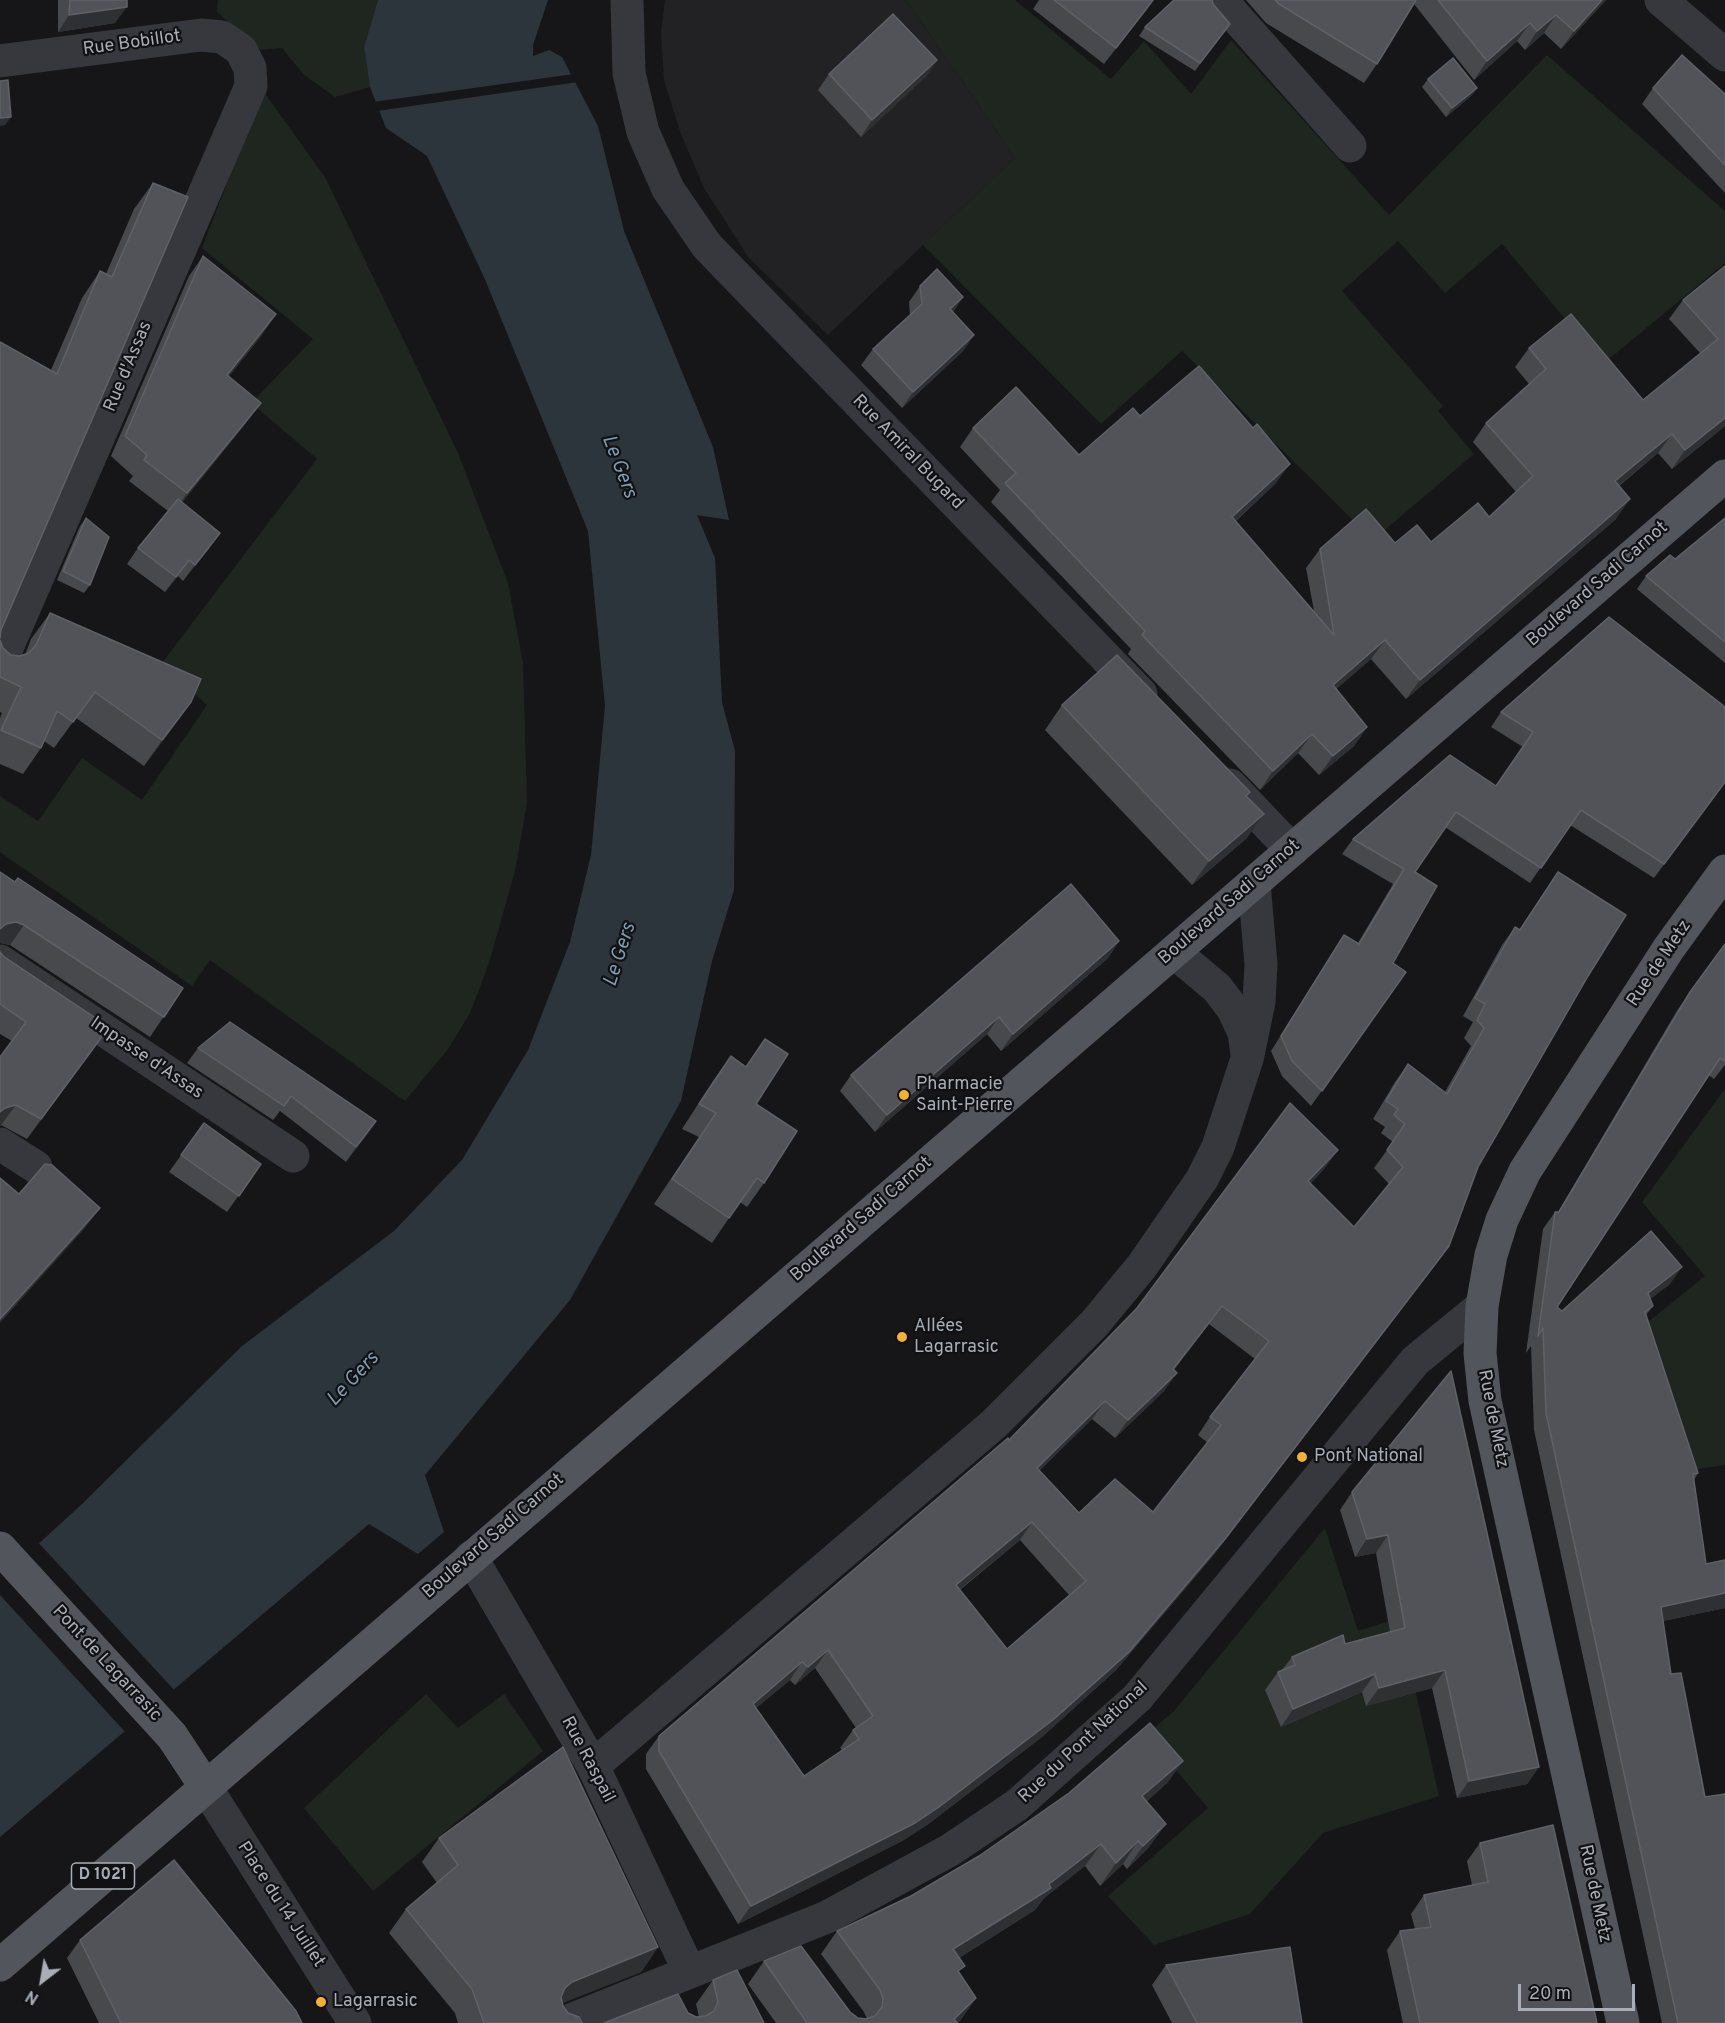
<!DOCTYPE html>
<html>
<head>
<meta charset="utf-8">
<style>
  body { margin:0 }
  #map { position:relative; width:1725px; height:2023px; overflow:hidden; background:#161618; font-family:Overpass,sans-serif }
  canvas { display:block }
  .north { position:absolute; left:12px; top:1951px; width:60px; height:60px; -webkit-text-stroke:4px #111113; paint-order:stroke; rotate:211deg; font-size:16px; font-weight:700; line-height:24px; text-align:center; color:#a8adb8 }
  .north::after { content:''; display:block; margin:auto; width:21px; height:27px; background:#a8adb8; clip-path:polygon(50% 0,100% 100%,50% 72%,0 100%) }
  .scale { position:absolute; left:1518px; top:1984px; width:117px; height:27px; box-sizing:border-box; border:3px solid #a8adb8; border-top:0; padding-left:8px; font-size:18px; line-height:21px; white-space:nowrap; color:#a8adb8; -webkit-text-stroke:4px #111113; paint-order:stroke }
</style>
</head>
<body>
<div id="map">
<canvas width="1725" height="2023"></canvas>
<div class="north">N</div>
<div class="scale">20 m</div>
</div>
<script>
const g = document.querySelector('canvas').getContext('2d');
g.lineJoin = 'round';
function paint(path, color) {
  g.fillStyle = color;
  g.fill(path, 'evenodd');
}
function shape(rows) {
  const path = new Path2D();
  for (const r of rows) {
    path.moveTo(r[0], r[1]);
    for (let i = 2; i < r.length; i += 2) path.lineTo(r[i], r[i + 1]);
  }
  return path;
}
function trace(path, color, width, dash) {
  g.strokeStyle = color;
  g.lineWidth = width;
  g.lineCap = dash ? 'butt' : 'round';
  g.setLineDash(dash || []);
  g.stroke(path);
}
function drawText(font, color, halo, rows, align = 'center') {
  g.font = font + ' Overpass,sans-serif';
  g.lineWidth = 4.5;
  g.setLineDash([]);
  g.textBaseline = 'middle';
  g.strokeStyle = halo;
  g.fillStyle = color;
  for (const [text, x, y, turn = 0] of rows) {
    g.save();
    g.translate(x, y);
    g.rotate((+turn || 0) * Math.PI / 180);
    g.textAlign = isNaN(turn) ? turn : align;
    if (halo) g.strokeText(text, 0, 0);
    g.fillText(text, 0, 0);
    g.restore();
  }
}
paint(shape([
  [665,0,906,0,1015,158,828,335,748,257,704,188,681,134,664,80,661,33]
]), '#222225');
paint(shape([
  [218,0,378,0,364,47,370,87,335,97,303,74,282,48,261,50,217,12],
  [906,0,1015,0,1111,79,1144,41,1191,94,1231,40,1389,215,1547,55,1725,211,1725,263,1603,364,1502,244,1445,293,1398,241,1342,291,1443,406,1438,411,1474,454,1373,540,1182,351,1101,424,923,245,1015,158],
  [263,91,325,177,458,453,508,583,523,663,527,803,515,871,489,963,470,1013,448,1049,405,1101,210,960,192,986,0,852,0,796,38,821,82,758,142,800,207,705,161,664,317,459,251,403,313,339,202,248],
  [1725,1089,1725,1465,1691,1470,1648,1322,1705,1276,1642,1202],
  [1325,1528,1358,1631,1399,1618,1439,1796,1323,1833,1250,1914,1154,1945,1108,1896,1208,1808,1146,1735,1173,1712],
  [426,1694,458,1728,504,1694,543,1751,373,1891,304,1808]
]), '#1e261f');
paint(shape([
  [378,0,548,0,533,45,533,56,549,50,562,57,598,126,624,231,713,447,729,520,697,515,715,558,722,702,735,751,734,890,712,961,681,1101,570,1300,425,1475,444,1532,418,1554,369,1524,0,1837,0,1579,82,1504,242,1346,394,1231,462,1160,528,1050,570,942,591,855,605,706,588,531,484,277,427,156,386,128,370,87,364,47]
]), '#2c353c');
paint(shape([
  [574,74,578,82,377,111,373,102],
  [37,1541,176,1692,127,1734,0,1595,0,1574]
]), '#161618');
trace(shape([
  [627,0,629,73,643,132,668,189,707,246,1141,694],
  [1221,0,1350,146],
  [1661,0,1725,55],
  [0,61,201,35,222,37,241,50,250,68,251,86,0,664],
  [1230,785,1292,850],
  [1174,952,1217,988,1233,1009,1244,1033,1247,1054],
  [0,961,293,1156],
  [0,1144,36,1167],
  [471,1557,593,1766,689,1971],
  [593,1766,994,1424,1094,1324,1142,1266,1202,1179,1218,1147,1247,1059,1259,1002,1261,964,1254,883],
  [205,1786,355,2023],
  [563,2023,827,1917,950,1850,1017,1805,1137,1698,1415,1361,1482,1306]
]), '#37383d', 33);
trace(shape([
  [0,1548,172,1736,205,1786],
  [0,1965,1725,476],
  [1623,2023,1485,1401,1480,1353,1482,1306,1491,1255,1502,1220,1525,1171,1669,948,1725,871]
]), '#53555c', 33);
paint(shape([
  [58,0,127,0,115,23,58,32],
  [1039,0,1154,0,1104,64,1033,9],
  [1246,0,1606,0,1561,49,1544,33,1525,50,1517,41,1474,80,1414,4,1377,64,1364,83,1266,23],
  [1213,4,1224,32,1195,71,1139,36,1145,27],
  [937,60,926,76,861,137,818,90,829,74],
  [1428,79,1477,88,1471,96,1446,117,1422,87],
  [1653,88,1725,94,1725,193,1642,104],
  [153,183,1,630,51,370,82,298,100,271,106,274,134,209],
  [203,256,262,335,229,376,246,423,182,502,220,533,183,581,178,576,165,592,127,564,138,548,168,511,129,481,133,476,111,456,189,276],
  [1725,266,1725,426,1672,469,1658,453,1619,486,1616,519,1406,699,1371,659,1336,689,1367,727,1354,746,1319,775,1298,753,1260,790,1128,654,1131,649,991,502,1000,490,960,447,973,428,1079,455,1140,416,1276,483,1236,521,1314,611,1306,568,1320,549,1431,542,1489,517,1516,492,1473,442,1486,423,1529,384,1515,367,1529,348,1643,400,1700,353,1669,319,1683,300],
  [920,286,963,297,953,312,974,335,963,351,902,408,861,365,873,349,910,315,909,302],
  [86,518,90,585,84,593,57,580,80,526],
  [1725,518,1725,663,1637,589,1646,576,1675,559],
  [50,613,191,702,144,766,76,718,54,748,44,741,41,748,23,774,0,764,0,718,2,713,0,712,0,640,3,648,11,655,20,656,25,655,31,639],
  [1062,705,1246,797,1247,838,1192,885,1045,730],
  [1725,707,1725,783,1654,878,1570,825,1530,883,1445,827,1415,872,1393,963,1406,972,1311,1106,1282,1076,1271,1051,1334,950,1344,935,1358,943,1393,884,1342,854,1353,839,1496,786,1523,747,1491,727,1501,712],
  [0,872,183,988,150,1037,10,945,0,943],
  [1558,872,1588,976,1478,1167,1449,1246,1436,1264,1212,1557,1116,1670,1042,1737,927,1825,902,1841,738,1924,646,1769,646,1754,659,1736,1009,1440,1325,1168,1310,1184,1354,1227,1389,1184,1374,1168,1393,1142,1381,1133,1385,1127,1373,1119,1395,1082,1408,1064,1445,1092,1471,1046,1464,1038,1473,1022,1463,1016,1502,945,1515,927,1519,930],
  [1209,1324,1255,1359,1210,1417,1198,1435,1208,1443,1153,1512,1079,1513,1039,1471,1092,1419,1115,1438,1164,1391,1174,1370],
  [1020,1540,1069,1595,1007,1649,960,1590],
  [815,1668,856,1728,853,1730,840,1748,842,1750,804,1776,756,1708,790,1680,795,1685],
  [1119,941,1108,958,1001,1051,987,1034,875,1132,840,1091,851,1075],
  [1725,944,1725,1065,1714,1079,1708,1075,1557,1307,1562,1311,1670,1284,1650,1299,1653,1306,1646,1315,1698,1473,1694,1480,1706,1564,1725,1560,1725,1608,1663,1621,1725,2023,1662,2023,1534,1430,1531,1346,1526,1353,1543,1229,1555,1212,1558,1212,1678,1009],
  [0,952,95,1047,27,1139,1,1125,0,1126,0,1057,12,1041,0,1034],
  [765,1039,756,1104,764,1183,747,1207,740,1202,712,1243,654,1204,699,1137,682,1129,713,1081,731,1056,746,1067],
  [198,1048,376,1121,346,1162,280,1111,273,1120,187,1063],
  [204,1123,261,1164,227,1212,169,1172],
  [1451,1371,1539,1767,1527,1784,1457,1798,1432,1688,1366,1706,1362,1692,1281,1727,1265,1690,1278,1672,1282,1670,1292,1657,1345,1644,1390,1632,1376,1553,1355,1557,1340,1510,1352,1492],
  [1183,1761,1167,1783,1147,1801,1150,1846,1127,1869,1123,1864,1100,1886,1085,1866,1044,1898,1035,1910,959,1958,959,1973,976,1998,958,2023,776,2023,748,1984,764,1961,850,2012,858,2018,867,2019,864,2012,821,1954,837,1931,911,1896],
  [439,1838,658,1947,641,1972,562,2003,563,2006,568,2013,582,2023,458,2023,455,2013,389,1933,406,1909,437,1883,422,1862],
  [1480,1843,1597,2023,1403,2023,1387,1950,1400,1931,1415,1929,1411,1914,1424,1895,1472,1885,1467,1861],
  [80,1940,302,2023,99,2023,67,1958],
  [1166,1965,1302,2023,1172,2023,1152,1985],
  [713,1980,764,2023,604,2023,688,2013,696,2017,699,2017,696,2004]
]), '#47494d');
paint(shape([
  [1153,0,1147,10,1104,64,1116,48],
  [1602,0,1606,0,1561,49,1574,31],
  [127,7,115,23,58,32,69,15],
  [1556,15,1544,33,1525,50,1537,31],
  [1530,23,1517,41,1474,80,1487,61],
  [937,60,926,76,861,137,872,120],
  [1477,88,1471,96,1446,117,1452,108],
  [11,117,5,125,0,126,0,118],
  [963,297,952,313,950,309],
  [276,314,262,335,213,396,227,375],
  [974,335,963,351,902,408,913,392],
  [261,403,246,423,173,514,187,493],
  [1725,418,1725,426,1672,469,1685,450],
  [1672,434,1658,453,1601,500,1615,481],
  [1290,464,1276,483,1219,536,1232,517],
  [1630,499,1616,519,1406,699,1420,680],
  [220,533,209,549,183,581,195,565],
  [189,560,178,576,165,592,176,577],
  [1385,640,1371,659,1319,704,1333,685],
  [191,702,172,729,144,766,162,740],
  [1367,727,1354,746,1319,775,1333,756],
  [1312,734,1298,753,1260,790,1273,771],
  [1725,782,1725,783,1654,878,1664,864],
  [1264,814,1247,838,1192,885,1209,861],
  [16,922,24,925,10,945,0,943,0,929,6,924],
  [1119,941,1108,958,1001,1051,1013,1034],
  [999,1017,987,1034,875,1132,887,1115],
  [109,1027,95,1047,27,1139,41,1119],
  [16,1105,1,1125,0,1126,0,1112,5,1108],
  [376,1121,366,1136,346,1162,356,1147],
  [1338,1150,1325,1168,1296,1199,1308,1181],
  [100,1208,85,1228,0,1323,0,1319],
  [1449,1246,1436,1264,1212,1557,1116,1670,1042,1737,927,1825,902,1841,738,1924,751,1906],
  [1682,1267,1670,1284,1636,1310,1648,1293],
  [1222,1306,1209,1324,1160,1387,1173,1369],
  [1177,1373,1164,1391,1115,1438,1128,1420],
  [1105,1401,1092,1419,1024,1486,1037,1468],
  [1032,1522,1020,1540,943,1603,956,1585],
  [1388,1535,1376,1553,1355,1557,1367,1539],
  [1725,1593,1725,1608,1649,1624,1661,1607],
  [828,1650,815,1668,795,1685,808,1667],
  [802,1662,790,1680,740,1721,753,1704],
  [1445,1670,1432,1688,1366,1706,1379,1688],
  [1375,1674,1362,1692,1281,1727,1293,1709],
  [1183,1761,1167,1783,1127,1819,1142,1796],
  [1539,1767,1527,1784,1457,1798,1469,1781],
  [1166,1824,1150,1846,1127,1869,1143,1846],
  [1138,1841,1123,1864,1100,1886,1116,1863],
  [1101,1844,1085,1866,1044,1898,1035,1910,937,1972,953,1949,1049,1884],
  [658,1947,641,1972,555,2006,565,1988,572,1982],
  [976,1998,960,2021,958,2023,951,2023]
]), '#2f3033');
const building = shape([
  [70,0,127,0,127,7,69,15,70,0],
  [1054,0,1153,0,1116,48,1054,0],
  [1174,0,1212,0,1213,4,1230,24,1200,63,1145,27,1174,0],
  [1275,0,1416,0,1377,64,1279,4,1275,0],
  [1438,0,1602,0,1574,31,1556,15,1537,31,1530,23,1487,61,1438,0],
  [893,14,937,60,872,120,829,74,893,14],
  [1682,55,1725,94,1725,165,1653,88,1682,55],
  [1453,58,1477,88,1452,108,1428,79,1453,58],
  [8,80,11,117,0,118,0,81,8,80],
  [153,183,188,197,1,630,0,638,0,342,57,374,100,271,112,277,153,183],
  [203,256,276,314,227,375,261,403,187,493,144,460,147,455,125,436,203,256],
  [1725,266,1725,418,1685,450,1672,434,1615,481,1630,499,1420,680,1385,640,1333,685,1367,727,1333,756,1312,734,1273,771,1142,635,1145,631,1005,483,1016,473,973,428,1016,387,1079,455,1133,408,1140,416,1199,366,1253,428,1257,424,1290,464,1232,517,1334,635,1320,549,1366,509,1395,543,1417,525,1431,542,1478,503,1489,517,1533,476,1486,423,1546,369,1529,348,1571,314,1643,400,1718,339,1683,300,1725,266],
  [937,269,963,297,950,309,974,335,913,392,873,349,922,304,920,286,937,269],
  [178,499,220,533,195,565,189,560,176,577,138,548,178,499],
  [86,518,109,537,90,585,63,571,86,518],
  [1725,518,1725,642,1646,576,1670,555,1675,559,1725,518],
  [50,613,201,679,191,702,162,740,95,692,73,722,57,711,41,748,1,730,21,687,0,677,0,640,3,648,11,655,20,656,29,653,36,645,50,613],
  [1609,617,1725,707,1725,782,1664,864,1581,810,1541,868,1456,812,1415,872,1437,886,1393,963,1406,972,1322,1091,1292,1061,1281,1036,1344,935,1359,944,1404,869,1353,839,1450,755,1496,786,1533,732,1501,712,1609,617],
  [1117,655,1250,792,1246,796,1264,814,1209,861,1062,705,1117,655],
  [0,872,15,882,18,878,183,988,164,1017,24,925,16,922,6,924,0,929,0,872],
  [1558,872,1626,915,1588,976,1478,1167,1449,1246,1225,1539,1129,1652,1054,1719,939,1807,915,1823,751,1906,659,1751,659,1736,1008,1438,1009,1440,1137,1308,1290,1103,1338,1150,1308,1181,1354,1227,1403,1167,1387,1150,1405,1124,1394,1115,1398,1109,1386,1101,1408,1064,1447,1094,1484,1028,1477,1020,1485,1004,1475,998,1515,927,1520,930,1558,872],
  [1222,1306,1269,1341,1210,1417,1221,1425,1153,1512,1115,1479,1079,1513,1037,1468,1105,1401,1128,1420,1177,1373,1173,1369,1222,1306],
  [1032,1522,1086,1581,1007,1649,956,1585,1032,1522],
  [828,1650,873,1716,853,1730,859,1739,804,1776,753,1704,802,1662,808,1667,828,1650],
  [1071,884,1119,941,1013,1034,999,1017,887,1115,851,1075,1071,884],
  [1725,944,1725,1061,1720,1058,1557,1307,1562,1311,1651,1231,1682,1267,1648,1293,1653,1306,1645,1312,1698,1473,1693,1474,1706,1564,1725,1560,1725,1593,1661,1607,1671,1674,1681,1673,1705,1797,1725,1794,1725,2023,1678,2023,1546,1413,1543,1328,1538,1336,1555,1212,1559,1212,1690,992,1725,944],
  [0,952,3,956,109,1027,41,1119,16,1105,5,1108,0,1112,0,1057,26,1022,0,1004,0,952],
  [230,1022,376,1121,356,1147,291,1096,284,1106,198,1048,230,1022],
  [765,1039,788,1054,756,1104,797,1131,764,1183,757,1178,729,1218,672,1179,716,1113,699,1104,731,1056,746,1067,765,1039],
  [204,1123,261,1164,239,1196,181,1155,204,1123],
  [45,1164,52,1165,100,1208,0,1319,0,1178,19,1194,45,1164],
  [1451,1371,1539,1767,1469,1781,1445,1670,1379,1688,1375,1674,1293,1709,1278,1672,1295,1665,1292,1657,1343,1635,1345,1644,1405,1628,1388,1535,1367,1539,1352,1492,1451,1371],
  [1150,1723,1183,1761,1142,1796,1166,1824,1143,1846,1138,1841,1116,1863,1101,1844,1049,1884,1051,1888,953,1949,965,1966,958,1971,976,1998,954,2019,957,2023,807,2023,764,1961,801,1946,850,2012,858,2018,866,2019,875,2016,882,2007,883,1999,880,1990,837,1931,911,1896,979,1856,1069,1793,1150,1723],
  [563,1747,658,1947,572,1982,565,1988,561,1997,563,2006,568,2013,579,2017,582,2023,484,2023,472,1989,406,1909,458,1865,439,1838,563,1747],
  [1553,1825,1597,2023,1420,2023,1400,1931,1431,1927,1424,1895,1488,1882,1480,1843,1553,1825],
  [174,1860,296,2011,302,2023,121,2023,80,1940,174,1860],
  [1290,1947,1302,2023,1197,2023,1166,1965,1290,1947],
  [737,1970,764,2023,604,2023,678,1994,688,2013,696,2017,706,2016,714,2011,718,2002,713,1980,737,1970]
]);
paint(building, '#525359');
trace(building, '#5f6168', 1.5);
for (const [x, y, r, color] of [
  [904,1095,6,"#f2b134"],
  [902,1337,6,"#f2b134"],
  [1302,1457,6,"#f2b134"],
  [321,2002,6,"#f2b134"]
]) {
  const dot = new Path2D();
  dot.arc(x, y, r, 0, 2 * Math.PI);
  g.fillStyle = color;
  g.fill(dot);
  trace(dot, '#111113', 2);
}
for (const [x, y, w] of [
  [103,1876,63]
]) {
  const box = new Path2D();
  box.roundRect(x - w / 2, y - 13, w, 26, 4.5);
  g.fillStyle = '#111113';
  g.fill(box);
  trace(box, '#a8adb8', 1.5);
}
drawText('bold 16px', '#a8adb8', null, [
  ["D 1021",103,1876]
]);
drawText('18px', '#a8adb8', '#111113', [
  ["Rue Bobillot",132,44,-8],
  ["Rue d'Assas",129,367,-67],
  ["Rue Amiral Bugard",907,453,46],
  ["Boulevard Sadi Carnot",1598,585,-41],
  ["Boulevard Sadi Carnot",1230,903,-41],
  ["Rue de Metz",1660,964,-56],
  ["Impasse d'Assas",146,1059,34],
  ["Boulevard Sadi Carnot",862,1220,-41],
  ["Rue de Metz",1492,1419,79],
  ["Boulevard Sadi Carnot",494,1537,-41],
  ["Pont de Lagarrasic",106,1664,47],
  ["Rue du Pont National",1084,1743,-43],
  ["Rue Raspail",587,1760,62],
  ["Rue de Metz",1594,1894,78],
  ["Place du 14 Juillet",280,1905,57]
]);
drawText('18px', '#a8adb8', '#111113', [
  ["Pharmacie",916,1085],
  ["Saint-Pierre",916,1106],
  ["Allées",914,1327],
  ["Lagarrasic",914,1348],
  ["Pont National",1314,1457],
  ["Lagarrasic",333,2002]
], 'left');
drawText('italic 20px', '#7f9bb3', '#111113', [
  ["Le Gers",618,467,69],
  ["Le Gers",621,955,-72],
  ["Le Gers",354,1380,-47]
]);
</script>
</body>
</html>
